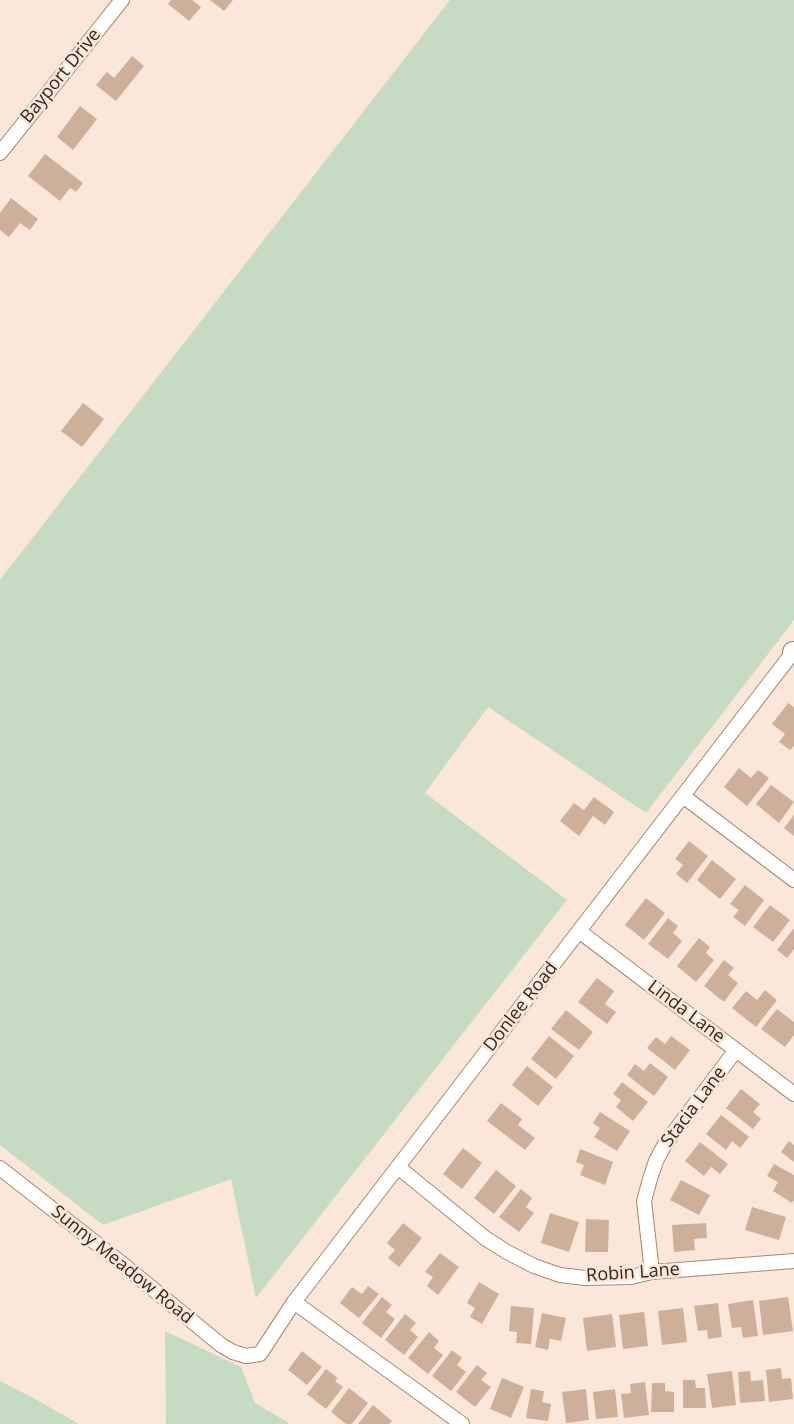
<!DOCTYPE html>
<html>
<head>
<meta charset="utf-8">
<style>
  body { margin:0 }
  canvas { display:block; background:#fae7d9 }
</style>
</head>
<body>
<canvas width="794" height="1424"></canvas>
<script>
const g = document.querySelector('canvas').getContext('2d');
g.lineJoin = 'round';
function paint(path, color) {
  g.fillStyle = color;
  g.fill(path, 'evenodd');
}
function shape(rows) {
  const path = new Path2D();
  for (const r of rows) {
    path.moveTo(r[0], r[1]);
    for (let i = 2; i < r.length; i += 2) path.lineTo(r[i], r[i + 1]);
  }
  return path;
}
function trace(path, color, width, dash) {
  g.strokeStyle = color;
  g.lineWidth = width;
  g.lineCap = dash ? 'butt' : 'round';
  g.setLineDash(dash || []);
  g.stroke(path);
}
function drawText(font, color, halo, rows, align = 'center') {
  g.font = font + ' "Open Sans",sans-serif';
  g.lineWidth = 5;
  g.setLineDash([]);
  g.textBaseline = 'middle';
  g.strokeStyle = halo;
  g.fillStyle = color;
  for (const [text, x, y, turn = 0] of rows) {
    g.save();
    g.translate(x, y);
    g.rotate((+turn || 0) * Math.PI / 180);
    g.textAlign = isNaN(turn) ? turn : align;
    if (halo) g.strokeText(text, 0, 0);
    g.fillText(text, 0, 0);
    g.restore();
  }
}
paint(shape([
  [450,0,794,0,794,620,646,813,488,707,425,793,567,900,256,1298,231,1179,103,1225,0,1145,0,580],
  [165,1331,241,1367,255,1403,290,1424,166,1424],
  [0,1381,35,1399,79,1424,0,1424]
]), '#c5dbc2');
paint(shape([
  [171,0,192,0,201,7,189,21,168,4],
  [210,0,233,0,224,11],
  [132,56,144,66,116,101,96,85,107,72,114,78],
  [80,106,97,119,73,150,57,137],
  [45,154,83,183,76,192,70,188,60,201,28,176],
  [11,198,38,219,30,230,20,223,9,237,0,230,0,213],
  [83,403,104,419,82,447,61,431],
  [788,703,794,707,794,746,790,750,779,742,785,734,772,724],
  [739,768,751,778,758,770,769,778,747,806,724,787],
  [771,785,794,802,779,823,756,804],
  [594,797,614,812,605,825,593,816,579,836,560,821,574,803,584,810],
  [794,815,794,836,784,828],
  [689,841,708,856,687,883,676,874,683,865,675,859],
  [712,860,736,879,720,899,697,880],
  [745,885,764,900,745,926,733,917,739,910,730,904],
  [646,898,665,913,644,940,625,925],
  [770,905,790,920,773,942,753,927],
  [668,918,678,926,673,933,682,941,668,959,648,944],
  [794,928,794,949,787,958,777,950],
  [699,938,710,947,706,953,714,960,696,982,677,966],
  [724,960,734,968,728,975,738,983,724,1002,704,986],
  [597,978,614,991,605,1004,616,1012,607,1024,578,1002],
  [765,990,777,1000,756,1027,732,1008,746,991,757,1000],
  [777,1009,794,1022,794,1035,785,1047,761,1029],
  [566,1010,593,1032,579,1050,551,1029],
  [549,1036,574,1056,556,1079,531,1059],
  [671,1036,690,1050,675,1070,647,1048,656,1037,665,1044],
  [650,1063,668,1077,654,1096,627,1075,635,1064,644,1071],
  [527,1066,553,1087,538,1106,512,1085],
  [622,1082,648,1102,633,1121,616,1107,621,1100,613,1094],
  [741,1089,760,1104,753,1112,761,1119,753,1129,726,1108],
  [501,1103,522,1119,518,1125,535,1138,525,1150,487,1121],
  [600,1112,630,1131,617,1151,594,1137,600,1128,593,1123],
  [721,1115,749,1137,740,1148,732,1141,726,1150,706,1134],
  [789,1141,794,1145,794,1162,781,1152],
  [700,1142,728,1164,720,1174,711,1167,704,1176,685,1161],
  [463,1148,482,1163,462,1189,443,1174],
  [580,1149,613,1162,605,1185,580,1175,584,1165,576,1162],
  [774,1164,794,1175,794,1200,792,1203,773,1191,778,1182,767,1176],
  [496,1170,516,1186,494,1214,474,1198],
  [681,1180,710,1195,699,1215,670,1200],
  [521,1189,532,1198,526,1207,534,1213,519,1232,499,1217],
  [752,1207,786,1217,779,1240,745,1230],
  [550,1213,579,1222,569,1252,541,1243],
  [586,1219,609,1220,608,1252,585,1252],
  [403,1223,422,1238,399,1267,388,1258,395,1250,387,1243],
  [706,1223,707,1238,694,1239,695,1250,674,1252,672,1225],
  [440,1253,459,1267,438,1295,427,1286,433,1277,425,1272],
  [479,1282,499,1294,482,1324,470,1317,475,1308,467,1303],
  [368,1286,379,1294,359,1318,340,1303,352,1287,362,1294],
  [382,1297,392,1305,386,1312,395,1319,381,1338,362,1323],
  [788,1297,793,1331,763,1335,759,1301],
  [753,1300,758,1336,743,1338,741,1327,732,1328,728,1304],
  [718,1303,722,1337,708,1339,707,1330,698,1331,694,1306],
  [511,1306,534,1308,531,1344,516,1343,517,1332,509,1331],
  [683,1308,687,1342,662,1345,658,1311],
  [644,1312,648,1346,623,1349,619,1315],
  [542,1313,566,1318,561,1341,550,1339,548,1350,535,1347],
  [405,1314,416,1323,410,1330,418,1337,404,1355,385,1340],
  [612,1314,616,1347,587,1351,583,1318],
  [429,1332,439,1341,434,1348,443,1355,428,1374,408,1358],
  [452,1350,462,1358,457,1365,466,1372,451,1391,432,1376],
  [302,1351,322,1367,307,1385,288,1370],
  [477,1365,487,1373,481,1380,491,1387,475,1407,456,1392],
  [781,1368,782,1379,791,1378,793,1399,769,1402,766,1370],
  [326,1369,338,1378,335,1381,343,1387,326,1409,307,1394],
  [732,1371,736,1405,712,1408,707,1374],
  [750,1371,751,1381,763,1380,765,1401,740,1403,738,1372],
  [502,1378,524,1387,511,1418,490,1409],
  [683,1380,695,1380,696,1388,705,1388,706,1408,683,1408],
  [645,1382,649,1415,624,1418,621,1394,631,1393,630,1384],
  [652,1383,665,1383,665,1391,674,1392,674,1412,651,1412],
  [349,1388,368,1403,352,1424,346,1424,331,1412],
  [531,1389,544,1391,542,1402,551,1404,548,1421,526,1418],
  [586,1389,589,1420,566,1423,562,1392],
  [615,1389,618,1417,596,1419,593,1392],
  [373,1405,392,1421,389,1424,358,1424]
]), '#ceb09a');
const street = shape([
  [0,153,122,0],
  [683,796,794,880],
  [579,931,794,1094],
  [398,1167,485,1238,507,1252,534,1266,560,1275,585,1278,631,1277,652,1272,794,1261],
  [0,1168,120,1262,221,1345,233,1352,246,1356,260,1354,294,1302,794,651],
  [652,1272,644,1201,650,1179,656,1161,665,1144,736,1050],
  [294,1302,462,1424]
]);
const secondary = shape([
  [793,652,794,653]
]);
trace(street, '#a68873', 16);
trace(secondary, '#a68873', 22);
trace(street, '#fff', 14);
trace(secondary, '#fff', 20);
drawText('18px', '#34281f', '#fae7d9', [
  ["Bayport Drive",61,76,-51],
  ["Donlee Road",521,1007,-52],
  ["Linda Lane",686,1012,37],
  ["Stacia Lane",694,1107,-53],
  ["Sunny Meadow Road",122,1265,39],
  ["Robin Lane",633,1273,-4]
]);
</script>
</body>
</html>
